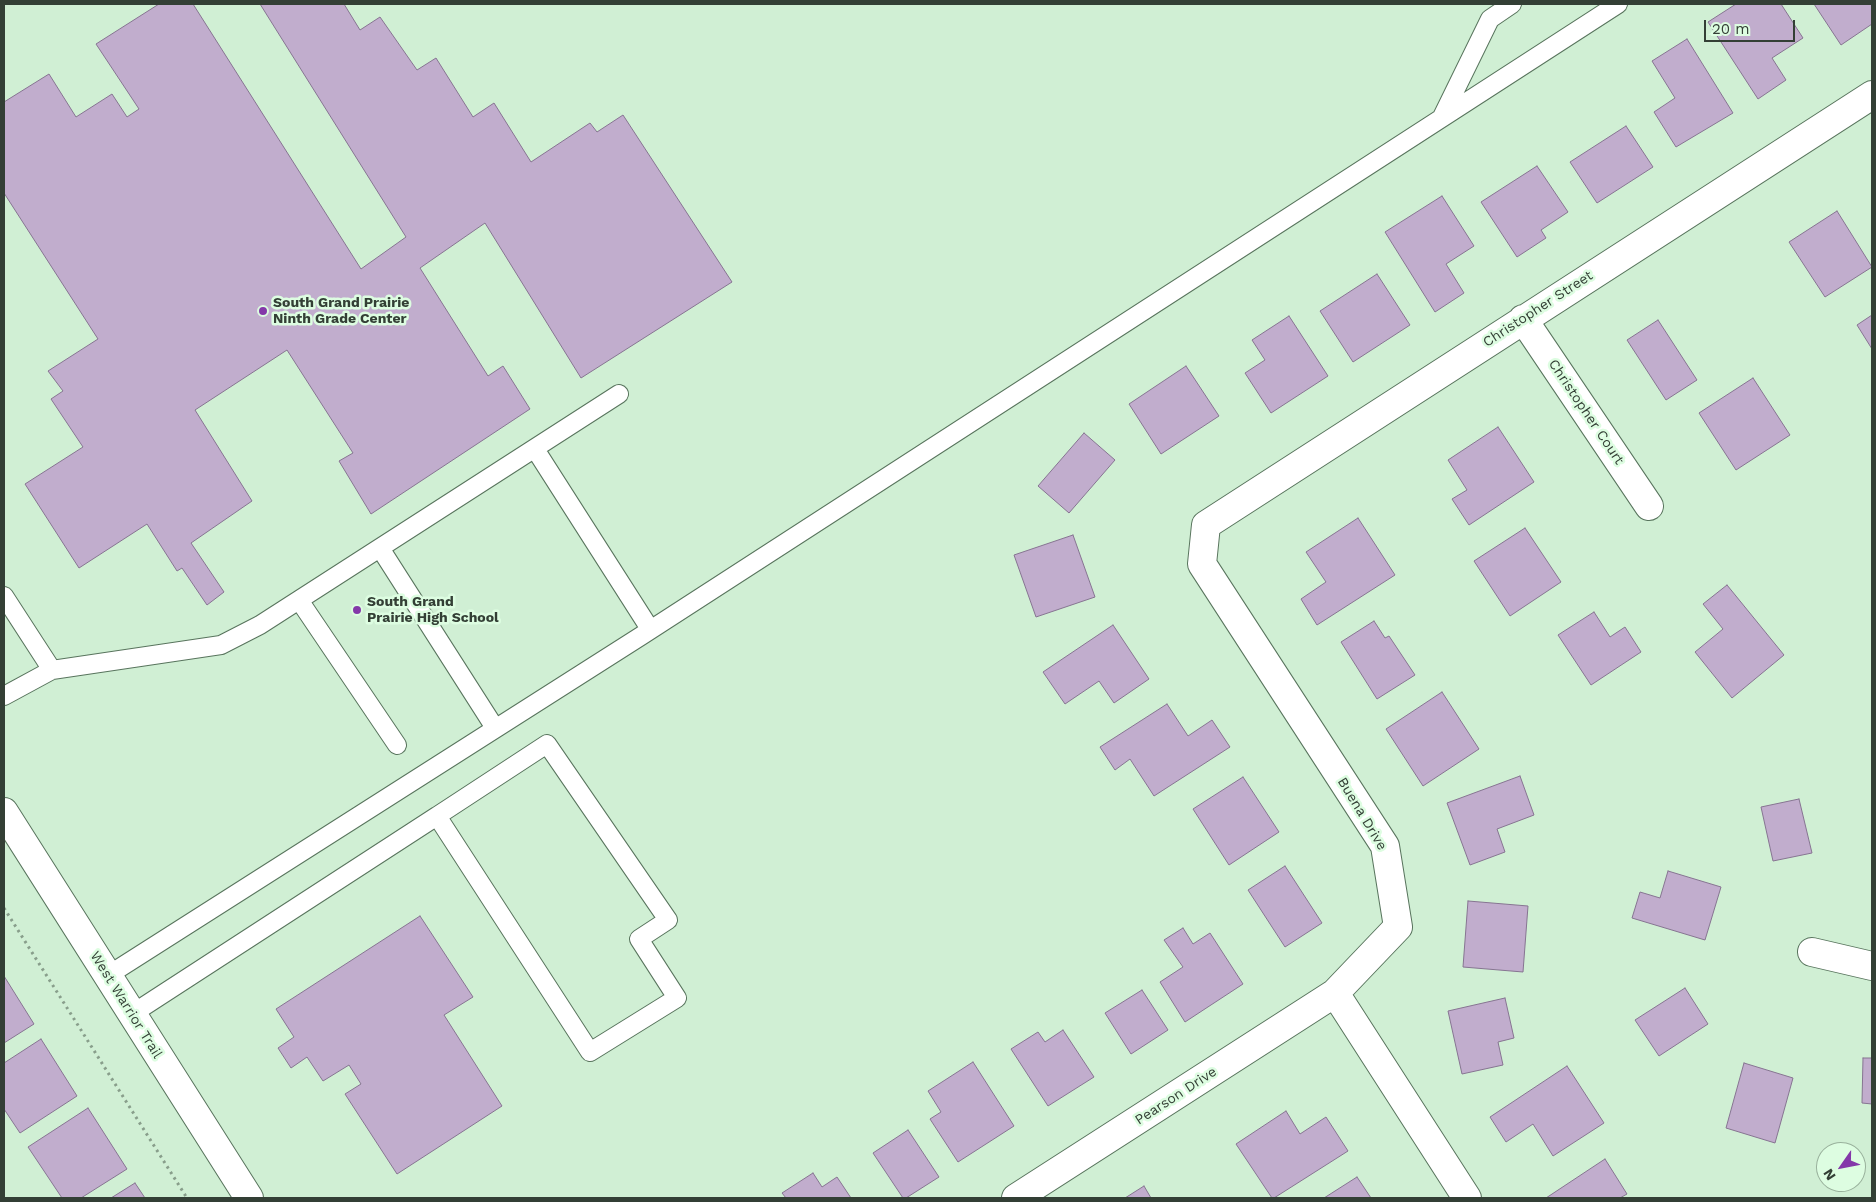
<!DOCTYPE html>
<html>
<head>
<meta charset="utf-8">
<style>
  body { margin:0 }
  #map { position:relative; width:1876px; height:1202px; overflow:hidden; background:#d0efd4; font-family:"Work Sans",sans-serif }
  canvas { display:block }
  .frame { position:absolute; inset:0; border:5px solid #333f35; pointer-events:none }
  .north { position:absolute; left:1816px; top:1142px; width:50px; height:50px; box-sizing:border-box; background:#ddfde1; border:1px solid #99b19c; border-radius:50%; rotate:237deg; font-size:14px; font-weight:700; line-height:20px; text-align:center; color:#333f35 }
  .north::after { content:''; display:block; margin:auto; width:18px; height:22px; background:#8438a9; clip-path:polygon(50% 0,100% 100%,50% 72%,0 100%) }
  .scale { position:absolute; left:1704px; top:20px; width:91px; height:22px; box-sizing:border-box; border:2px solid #333f35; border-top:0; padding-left:6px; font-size:15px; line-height:18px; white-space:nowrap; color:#333f35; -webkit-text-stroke:4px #ddfde1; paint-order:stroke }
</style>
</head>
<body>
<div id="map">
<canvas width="1876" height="1202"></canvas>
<div class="frame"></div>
<div class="north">N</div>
<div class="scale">20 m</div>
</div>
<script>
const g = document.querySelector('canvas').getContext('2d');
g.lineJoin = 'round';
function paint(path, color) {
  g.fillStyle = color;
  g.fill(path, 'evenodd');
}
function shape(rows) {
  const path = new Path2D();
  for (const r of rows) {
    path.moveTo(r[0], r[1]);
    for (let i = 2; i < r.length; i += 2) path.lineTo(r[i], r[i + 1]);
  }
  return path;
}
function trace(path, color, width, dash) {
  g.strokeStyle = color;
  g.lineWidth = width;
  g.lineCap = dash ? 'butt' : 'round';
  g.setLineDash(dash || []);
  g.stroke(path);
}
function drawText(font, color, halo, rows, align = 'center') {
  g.font = font + ' "Work Sans",sans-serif';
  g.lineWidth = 5;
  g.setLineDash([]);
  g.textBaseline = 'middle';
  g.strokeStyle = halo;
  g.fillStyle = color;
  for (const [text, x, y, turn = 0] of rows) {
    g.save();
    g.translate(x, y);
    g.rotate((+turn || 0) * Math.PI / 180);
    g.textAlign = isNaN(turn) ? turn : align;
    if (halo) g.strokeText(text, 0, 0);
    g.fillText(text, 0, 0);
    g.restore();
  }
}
const building = shape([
  [159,4,193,4,361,269,406,237,260,4,344,4,360,30,380,17,417,70,436,58,473,117,494,103,531,162,590,123,597,132,623,115,732,282,581,378,485,223,420,268,488,376,503,366,530,409,371,514,339,461,353,453,287,350,195,410,252,501,191,543,224,592,207,605,182,568,177,571,147,524,79,568,25,484,83,447,51,399,63,391,48,371,98,339,4,193,4,102,49,74,76,117,112,94,127,117,139,109,96,44,159,4],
  [1736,4,1781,4,1803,38,1772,58,1786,80,1758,99,1708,22,1736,4],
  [1814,4,1872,4,1872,24,1841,45,1814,4],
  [1687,39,1733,113,1676,147,1654,112,1675,98,1652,61,1687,39],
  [1626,126,1653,167,1597,203,1570,162,1626,126],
  [1537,166,1568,212,1541,230,1546,238,1517,257,1481,202,1537,166],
  [1442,196,1474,246,1446,264,1464,293,1435,312,1385,232,1442,196],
  [1837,211,1872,267,1825,297,1789,242,1837,211],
  [1377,274,1410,325,1353,362,1320,311,1377,274],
  [1872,315,1872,349,1857,325,1872,315],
  [1289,316,1328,376,1271,413,1245,373,1265,360,1252,340,1289,316],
  [1658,320,1697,380,1666,400,1627,340,1658,320],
  [1186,366,1219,416,1161,454,1129,404,1186,366],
  [1753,378,1790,435,1736,470,1699,413,1753,378],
  [1498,427,1534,482,1469,525,1452,499,1467,490,1448,460,1498,427],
  [1084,433,1115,460,1069,513,1038,486,1084,433],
  [1358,518,1395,575,1317,625,1301,599,1326,582,1306,552,1358,518],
  [1525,528,1561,582,1510,616,1474,561,1525,528],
  [1073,535,1095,597,1036,617,1014,555,1073,535],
  [1727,585,1784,655,1732,698,1695,652,1723,629,1703,604,1727,585],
  [1594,612,1610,637,1625,627,1641,652,1591,685,1558,635,1594,612],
  [1374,621,1385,638,1389,636,1415,675,1377,699,1341,642,1374,621],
  [1113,625,1149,679,1114,703,1099,681,1065,704,1043,672,1113,625],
  [1442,692,1479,749,1423,786,1386,729,1442,692],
  [1167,704,1188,736,1212,720,1230,747,1154,796,1130,759,1115,770,1100,747,1167,704],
  [1520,776,1534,815,1497,829,1505,852,1470,865,1447,803,1520,776],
  [1243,777,1279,832,1229,865,1193,809,1243,777],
  [1799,799,1812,853,1773,861,1761,807,1799,799],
  [1285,866,1322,923,1285,947,1248,890,1285,866],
  [1668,871,1721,887,1705,940,1632,918,1640,892,1660,898,1668,871],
  [1468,901,1528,906,1523,972,1463,967,1468,901],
  [420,916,473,997,444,1015,502,1106,397,1174,345,1094,361,1084,349,1065,323,1081,307,1057,291,1068,278,1048,294,1037,276,1009,420,916],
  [1183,928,1193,944,1210,933,1243,984,1185,1022,1160,982,1183,967,1164,940,1183,928],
  [4,976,34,1024,4,1043,4,976],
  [1685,988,1708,1024,1659,1056,1635,1020,1685,988],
  [1142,990,1168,1030,1131,1054,1105,1013,1142,990],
  [1505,998,1514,1038,1498,1042,1503,1065,1462,1074,1448,1011,1505,998],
  [1063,1030,1094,1077,1048,1106,1011,1049,1038,1032,1045,1042,1063,1030],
  [41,1039,77,1096,20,1133,4,1109,4,1063,41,1039],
  [1863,1058,1872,1058,1872,1104,1862,1103,1863,1058],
  [973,1062,1014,1126,958,1162,930,1119,941,1112,928,1091,973,1062],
  [1744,1063,1793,1078,1775,1143,1726,1128,1744,1063],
  [1567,1066,1604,1123,1553,1156,1533,1124,1506,1142,1490,1117,1567,1066],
  [88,1108,127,1169,81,1198,62,1198,28,1147,88,1108],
  [1286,1111,1300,1134,1326,1117,1348,1151,1274,1198,1272,1198,1236,1144,1286,1111],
  [908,1130,939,1177,906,1198,903,1198,873,1153,908,1130],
  [1605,1159,1627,1194,1620,1198,1546,1198,1605,1159],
  [813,1173,822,1187,837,1177,851,1198,786,1198,782,1193,813,1173],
  [1357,1177,1371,1198,1324,1198,1357,1177],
  [135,1183,145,1198,111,1198,135,1183],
  [1144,1186,1151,1198,1125,1198,1144,1186]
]);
paint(building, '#c1adcd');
trace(building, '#867491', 1);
const lane = shape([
  [1442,117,1490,19,1512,4],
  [535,449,650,629],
  [380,548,495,728],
  [4,596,52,670],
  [299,600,397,745],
  [4,696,52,670,221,645,260,625,619,394],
  [107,976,641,636,1618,4],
  [132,1014,437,816,590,1052,677,998,639,939,668,920,547,744,437,816]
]);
const street = shape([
  [1523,319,1649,506],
  [1812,952,1872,966],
  [1335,993,1467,1198],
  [1016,1198,1335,993,1398,927,1385,846,1202,564,1206,525,1872,95]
]);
const secondary = shape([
  [4,812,249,1198]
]);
trace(lane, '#58745d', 20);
trace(street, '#58745d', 30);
trace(secondary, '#58745d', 30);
trace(shape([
  [4,908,187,1198]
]), '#889e8b', 3, [2.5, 4]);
trace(lane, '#fff', 18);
trace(street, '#fff', 28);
trace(secondary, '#fff', 28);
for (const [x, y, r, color] of [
  [263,311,5,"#8438a9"],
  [357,610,5,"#8438a9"]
]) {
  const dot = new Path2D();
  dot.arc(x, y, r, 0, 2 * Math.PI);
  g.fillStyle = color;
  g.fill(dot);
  trace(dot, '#ddfde1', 2);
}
drawText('bold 14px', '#333f35', '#ddfde1', [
  ["South Grand Prairie",273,303],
  ["Ninth Grade Center",273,319],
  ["South Grand",367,602],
  ["Prairie High School",367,618]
], 'left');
drawText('14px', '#333f35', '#ddfde1', [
  ["Christopher Street",1538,309,-33],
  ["Christopher Court",1586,412,56],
  ["Buena Drive",1362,814,59],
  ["West Warrior Trail",126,1005,58],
  ["Pearson Drive",1176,1096,-33]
]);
</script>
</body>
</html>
